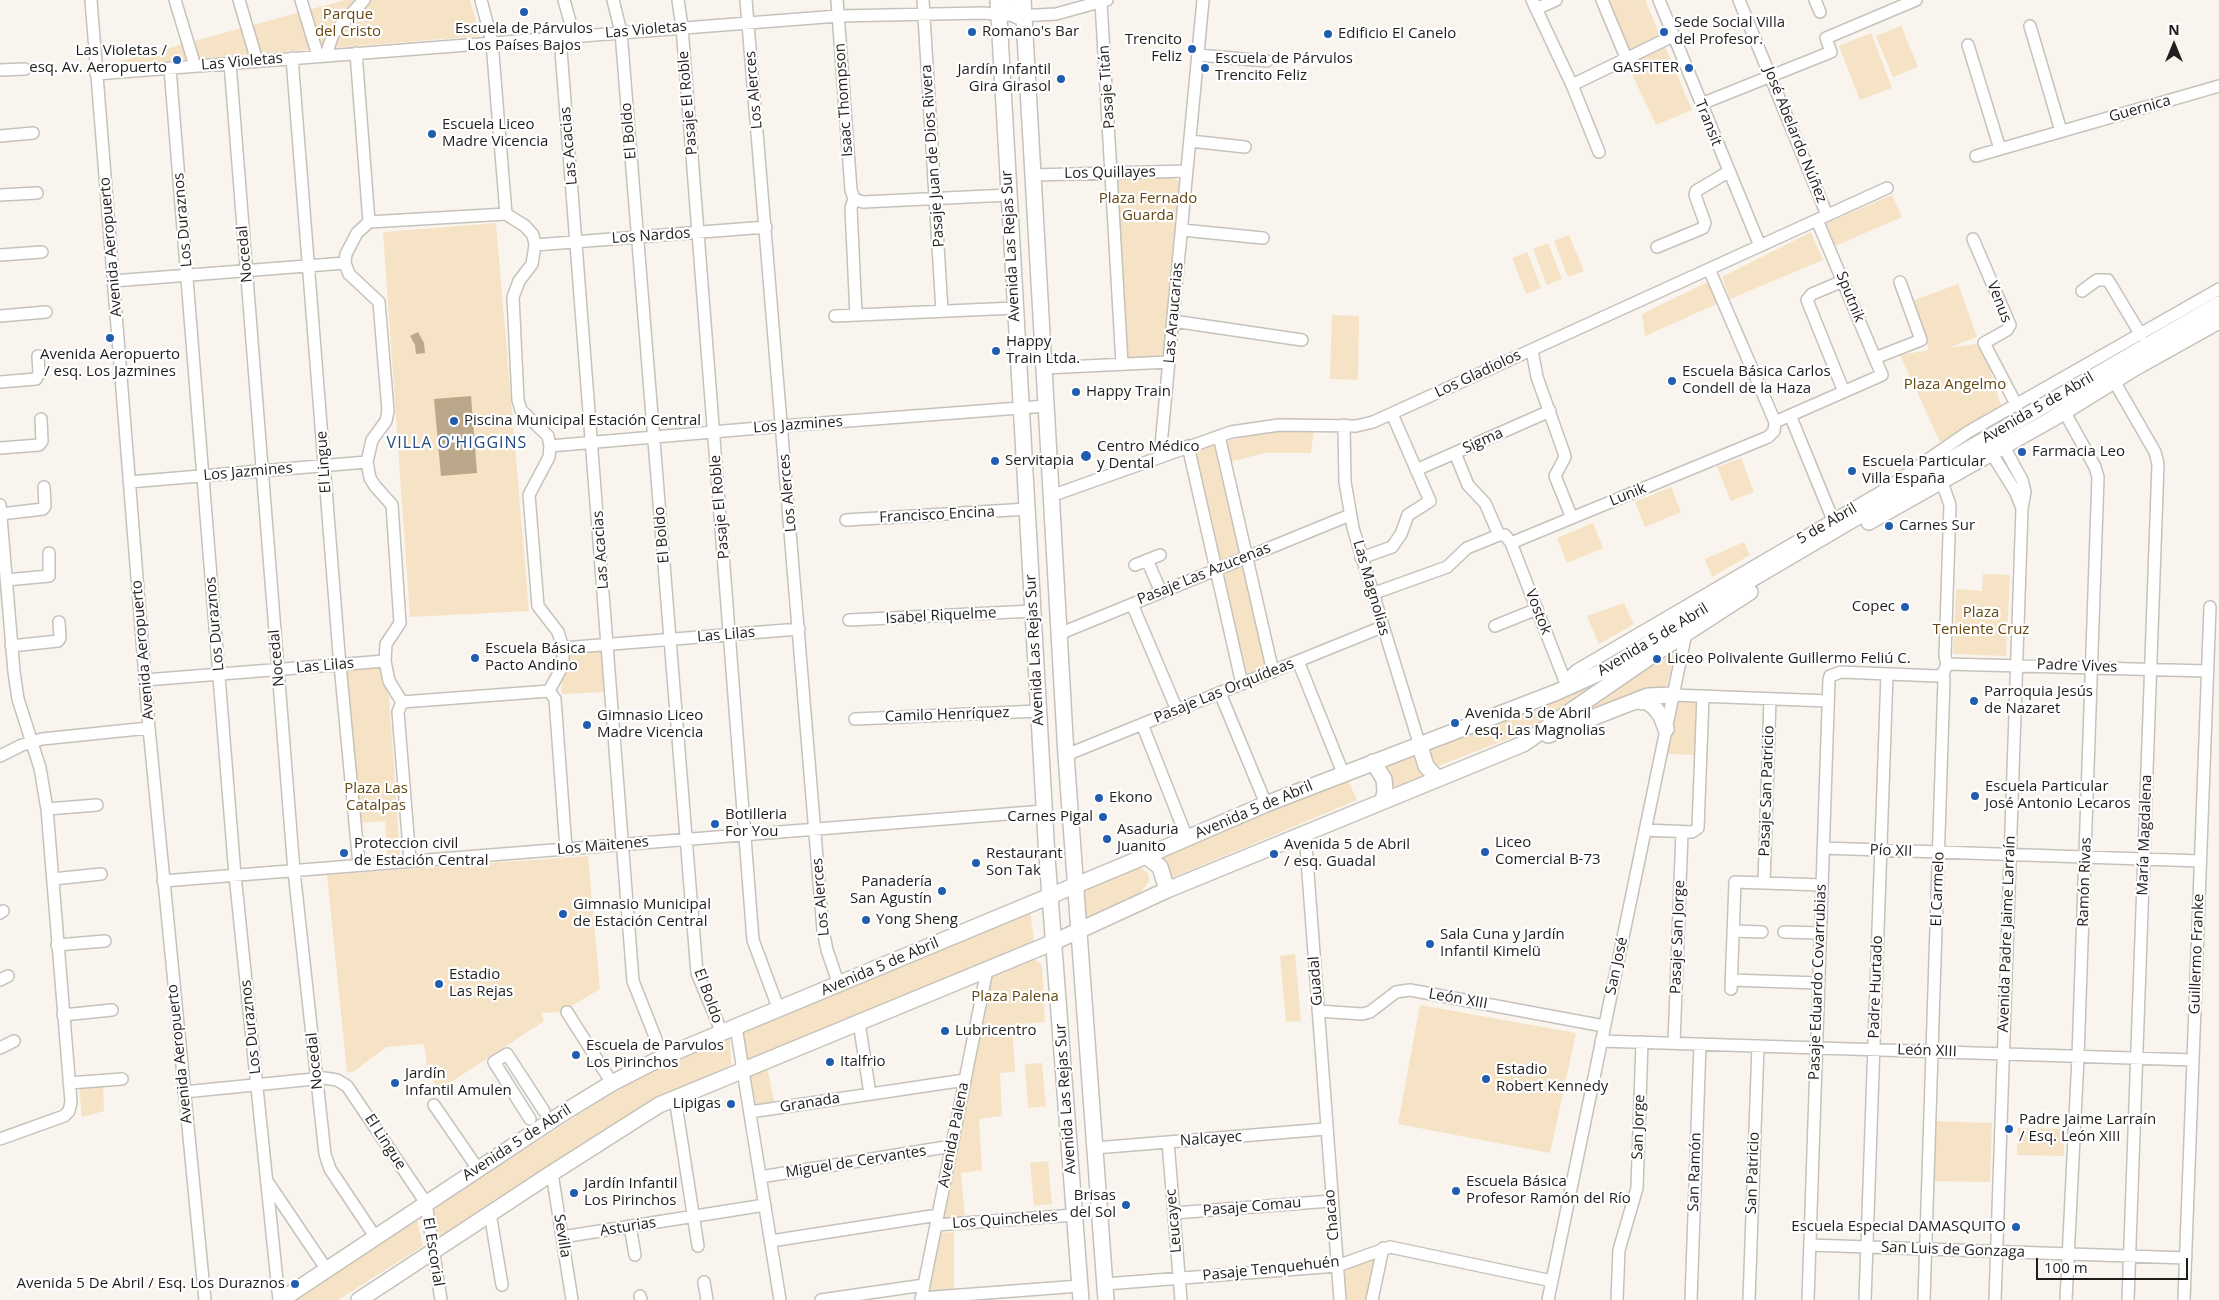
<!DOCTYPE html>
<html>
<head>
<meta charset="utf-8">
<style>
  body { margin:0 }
  #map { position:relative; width:2219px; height:1300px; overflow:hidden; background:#f9f5ee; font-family:"Open Sans",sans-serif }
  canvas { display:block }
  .north { position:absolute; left:2149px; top:20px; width:50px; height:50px; -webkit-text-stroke:4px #fff; paint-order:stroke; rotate:0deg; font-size:14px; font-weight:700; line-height:20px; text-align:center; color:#211f1d }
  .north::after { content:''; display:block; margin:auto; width:18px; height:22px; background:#211f1d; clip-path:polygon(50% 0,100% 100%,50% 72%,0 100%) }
  .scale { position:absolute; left:2036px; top:1258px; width:152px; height:22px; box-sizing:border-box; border:2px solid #211f1d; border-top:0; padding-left:6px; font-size:15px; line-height:18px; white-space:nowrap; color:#211f1d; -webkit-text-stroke:4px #fff; paint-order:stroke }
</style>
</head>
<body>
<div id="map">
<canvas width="2219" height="1300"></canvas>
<div class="north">N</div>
<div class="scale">100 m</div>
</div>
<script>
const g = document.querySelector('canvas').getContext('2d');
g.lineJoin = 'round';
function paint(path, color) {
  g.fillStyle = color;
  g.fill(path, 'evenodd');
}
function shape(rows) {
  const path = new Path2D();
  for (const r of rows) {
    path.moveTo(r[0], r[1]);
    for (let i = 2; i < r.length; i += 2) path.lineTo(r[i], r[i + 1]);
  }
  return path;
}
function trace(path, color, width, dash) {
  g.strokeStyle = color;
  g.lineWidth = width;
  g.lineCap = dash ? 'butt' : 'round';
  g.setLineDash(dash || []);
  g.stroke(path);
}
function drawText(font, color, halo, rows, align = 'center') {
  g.font = font + ' "Open Sans",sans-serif';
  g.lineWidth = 4.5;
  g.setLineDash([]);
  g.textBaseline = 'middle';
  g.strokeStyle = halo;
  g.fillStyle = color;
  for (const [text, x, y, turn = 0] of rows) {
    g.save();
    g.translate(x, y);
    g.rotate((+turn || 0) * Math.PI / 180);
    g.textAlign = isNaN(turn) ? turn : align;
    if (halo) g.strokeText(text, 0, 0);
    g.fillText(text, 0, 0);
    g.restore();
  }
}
paint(shape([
  [345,0,470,0,480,36,121,65,121,61],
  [1597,0,1645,0,1692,110,1656,125],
  [1901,26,1918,67,1893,77,1876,36],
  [1871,33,1892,88,1860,100,1839,46],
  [1117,177,1174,178,1180,183,1164,353,1158,358,1124,359],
  [1892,195,1902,217,1835,246,1825,224],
  [496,223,529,611,410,617,383,232],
  [1811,232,1823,260,1730,299,1722,277],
  [1569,235,1584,271,1568,277,1554,241],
  [1548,243,1562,279,1547,285,1533,249],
  [1527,252,1541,288,1526,294,1512,258],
  [1712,280,1721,302,1645,336,1642,314],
  [1958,284,1977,337,1948,348,1982,343,2001,406,1940,442,1900,355,1929,350,1912,301],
  [1332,315,1359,316,1358,380,1330,379],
  [1294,429,1314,429,1311,453,1264,453,1230,462,1225,442,1257,433],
  [1214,444,1268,669,1245,677,1194,451],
  [1741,458,1754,492,1731,501,1717,467],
  [1671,487,1681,512,1645,527,1635,502],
  [1593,523,1603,548,1567,563,1557,538],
  [1744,542,1750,555,1712,577,1705,559],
  [1983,574,2010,575,2006,656,1953,654,1956,589,1982,591],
  [1624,603,1634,624,1599,644,1587,616],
  [1676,647,1667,688,1639,691,1578,715],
  [603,649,606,692,562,694,561,675,567,651],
  [380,667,389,697,400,856,387,857,385,821,357,823,347,670],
  [1593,685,1526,732,1433,768,1426,750],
  [1675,701,1699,702,1697,755,1665,754],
  [1416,753,1424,775,1423,778,1392,791,1383,765],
  [1346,776,1357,800,1167,880,1157,857],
  [588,856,600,989,561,1012,541,1013,544,1021,439,1090,428,1073,424,1044,386,1047,353,1072,347,1072,327,875],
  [1139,866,1149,874,1149,881,1140,893,1085,918,1084,889],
  [1030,910,1034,942,747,1061,743,1030],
  [1295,954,1301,1021,1286,1022,1280,956],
  [1034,959,1042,965,1045,1022,1012,1025,1015,1072,1000,1073,1002,1116,979,1119,982,1170,961,1173,965,1218,942,1220,990,978],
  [1420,1005,1576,1033,1550,1153,1398,1124],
  [730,1038,731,1065,656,1099,436,1239,433,1208,639,1076],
  [1042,1063,1046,1106,1028,1108,1025,1064],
  [767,1067,775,1106,755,1108,749,1075],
  [103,1085,104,1111,82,1117,79,1087],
  [1930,1121,1992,1123,1990,1182,1928,1181],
  [2018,1128,2064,1129,2064,1156,2017,1155],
  [1048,1161,1052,1204,1034,1206,1030,1163],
  [417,1219,423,1246,338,1300,290,1300],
  [954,1232,954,1290,930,1292,941,1233],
  [1380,1251,1370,1300,1343,1300,1341,1265]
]), '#f6e2c4');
paint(shape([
  [418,332,424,343,425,353,416,354,415,345,410,336],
  [471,396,477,473,441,476,434,399]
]), '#bba789');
const minor = shape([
  [91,0,149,728,205,1300],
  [175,0,195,66],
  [239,0,257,61],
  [301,0,318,56],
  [481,0,492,42,506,214],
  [564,0,574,36],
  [613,0,621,32,697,973,722,1033],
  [678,0,682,27,753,940,779,1010],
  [746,0,823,930,827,950,839,985],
  [837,0,851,190,854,199,863,202,1009,195],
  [923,0,942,311],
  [1532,0,1572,85,1599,152],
  [1602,0,1627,60],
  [1659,0,1760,246],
  [1739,0,1827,215],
  [1815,0,1820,12],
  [1101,2,1122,364],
  [1536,9,1556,0],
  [2030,26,2061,131],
  [560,37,633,981,663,1057],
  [1968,45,2000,149],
  [356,53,369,222],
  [326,55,333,34,364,0],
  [1198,55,1267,61],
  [292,58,339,654,359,865],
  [230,63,294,871,325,1154,330,1169,376,1238],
  [170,68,235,875,279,1300],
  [0,70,25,69],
  [96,74,838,16,983,13,1017,16,1056,14,1107,0],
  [1572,85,1673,36],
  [1701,104,1831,52,1826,38,1916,0],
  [0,136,33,133],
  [1190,141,1245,147],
  [1976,156,2219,86],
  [1033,175,1187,171],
  [0,195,37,193],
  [854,199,851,208,856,315],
  [506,214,525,226,533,235,535,245,532,264,519,281,513,297,518,400,521,410,548,436,550,446,549,457,529,495,538,606,558,632,563,648,563,665,549,691],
  [369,222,357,233,346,254,345,263,349,274,379,302,388,411,386,421,372,440,367,462,370,478,375,486,392,505,400,623,386,644,385,661,389,681,402,702],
  [369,222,506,214],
  [1182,230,1263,238],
  [1973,239,2010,325,2007,330,1984,343,2017,406],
  [535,245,766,227],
  [1657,247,1703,228,1705,223,1695,195,1696,191,1728,172],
  [0,255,42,252],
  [1709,269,1775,422],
  [113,281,345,263],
  [1843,281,1812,294,1807,300,1844,392],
  [2082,291,2097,280,2108,280,2141,335],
  [0,316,46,312],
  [835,316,1015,308],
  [1173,321,1302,340],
  [1532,350,1537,377,1564,453,1565,457,1555,476,1572,518],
  [1875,358,1921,340,1900,282],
  [1044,368,1169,362],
  [2114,381,2155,452,2158,464,2128,1300],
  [0,382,36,379,39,373,38,356],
  [2064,411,2095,467,2098,477,2078,1057,2066,1300],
  [1790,415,1833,520],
  [1775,422,1882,375,1817,220],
  [1344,425,1345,482,1353,528,1420,746],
  [1219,436,1273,672],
  [550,446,782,426,1046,406],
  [1188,446,1242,684],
  [0,448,39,445,42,441,41,419],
  [1455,453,1468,485,1485,503,1499,535],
  [1992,454,2015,491,2022,508],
  [1160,456,1203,0],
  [1416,470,1550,411],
  [129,482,367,462],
  [1051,496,1231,432,1279,425,1356,426,1373,422,1887,188],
  [0,505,14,672,18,699,40,768,47,809,71,1102,69,1111,64,1116,0,1139],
  [1,514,43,509,45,506,44,487],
  [846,520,1028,509],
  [1511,543,1768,437,1774,431,1775,422],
  [1361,558,1392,547,1401,534,1408,515,1430,501,1392,414],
  [1147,560,1161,592],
  [1135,565,1160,555],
  [6,580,49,576,49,553],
  [1372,594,1447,567,1467,548,1499,535,1505,535,1511,543,1565,681,1577,670,1881,492,1968,432,2219,289],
  [1132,604,1177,710],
  [849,620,1033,611],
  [1495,626,1537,609],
  [1059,634,1350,515],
  [11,646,58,641,60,638,59,622],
  [563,648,799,629],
  [1298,661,1343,773],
  [1947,664,2207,671],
  [145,680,385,661],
  [549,691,555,699,566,849],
  [1220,693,1266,804],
  [1674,695,1828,701],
  [402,702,398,712,410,861],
  [402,702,549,691],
  [855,719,1039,711],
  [1142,724,1187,838],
  [1066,755,1382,627],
  [0,756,22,745,42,739,149,728],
  [47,809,97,805],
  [1645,830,1692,832,1698,828,1703,696],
  [1305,833,1340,1300],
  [1823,848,2200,861],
  [53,879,101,874],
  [163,881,1044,811],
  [1764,883,1770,699],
  [0,913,3,911],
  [1733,931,1762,932],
  [1784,932,1820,933],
  [57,945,105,941],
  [0,980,8,976],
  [1731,980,1818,983],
  [1731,989,1735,882,1822,885],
  [1318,1011,1362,1014,1370,1012,1396,992,1410,990,1604,1026],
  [567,1012,612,1083],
  [63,1015,112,1010],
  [859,1022,870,1094],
  [736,1027,780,1300],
  [1601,1041,2193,1060],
  [1674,1043,1682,832],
  [0,1048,14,1041],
  [69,1083,122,1079],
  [184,1092,324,1078,337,1080,347,1086,426,1203,441,1300],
  [675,1098,698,1246],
  [434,1105,478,1169],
  [750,1112,965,1080],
  [530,1119,494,1062,507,1054,544,1111],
  [1168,1142,1181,1300],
  [1095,1148,1326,1129],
  [552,1173,572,1300],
  [760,1177,952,1146],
  [267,1181,327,1270],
  [490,1213,502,1285],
  [1174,1213,1331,1201],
  [936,1225,1075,1215],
  [630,1226,635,1255],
  [562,1237,765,1205],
  [771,1241,938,1215],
  [1810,1245,2186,1258],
  [704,1282,707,1300],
  [1105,1284,1337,1266,1390,1247,1552,1281],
  [640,1296,641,1300],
  [921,1298,1080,1286],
  [821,1300,924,1285],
  [921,1300,987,970],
  [1372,1300,1383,1248],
  [1548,1300,1686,633],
  [1617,1300,1619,1250,1637,1188,1642,1042],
  [1691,1300,1700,1044],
  [1749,1300,1758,1046],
  [1808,1300,1829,680,1830,676,1841,672,1937,676,1943,674],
  [1865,1300,1887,674],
  [1924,1300,1944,680,1943,674,1947,664,1945,656,1950,505,1942,482],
  [1995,1300,2022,508,2025,492,2022,480,2004,447],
  [2184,1300,2210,607]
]);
const major = shape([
  [998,0,1047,857,1081,1300],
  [1006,0,1017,16],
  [1023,0,1066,755,1106,1300],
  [1869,522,2052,419,2133,369,2219,321],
  [1635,701,1647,702,1654,707,1661,716,1666,729],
  [1548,735,1648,696,1674,695],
  [1420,746,1426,766,1438,779],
  [1373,762,1384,779,1385,791,1383,801],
  [1146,856,1160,867,1167,890],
  [281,1300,563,1113,612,1083,663,1057,1146,856,1266,804,1557,692,1606,670,1755,577,1886,500,1943,464,2219,304],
  [359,1300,552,1173,659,1105,1054,942,1167,890,1523,744,1651,656,1750,592]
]);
trace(minor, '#c6c2bb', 14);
trace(major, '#c6c2bb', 18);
trace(minor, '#fff', 11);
trace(major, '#fff', 15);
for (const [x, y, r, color] of [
  [524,12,5,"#215cae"],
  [972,32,5,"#215cae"],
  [1664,32,5,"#215cae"],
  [1328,34,5,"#215cae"],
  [1192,49,5,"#215cae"],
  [177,60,5,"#215cae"],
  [1205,68,5,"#215cae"],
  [1689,68,5,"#215cae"],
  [1061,79,5,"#215cae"],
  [432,134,5,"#215cae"],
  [110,338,5,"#215cae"],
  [996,351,5,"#215cae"],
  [1672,381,5,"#215cae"],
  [1076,392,5,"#215cae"],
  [454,421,5,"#215cae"],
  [2022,452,5,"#215cae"],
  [1086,456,6,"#215cae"],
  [995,461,5,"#215cae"],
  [1852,471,5,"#215cae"],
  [1889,526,5,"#215cae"],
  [1905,607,5,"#215cae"],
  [475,658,5,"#215cae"],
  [1657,659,5,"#215cae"],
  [1974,701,5,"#215cae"],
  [1455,723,5,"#215cae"],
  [587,725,5,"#215cae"],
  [1975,796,5,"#215cae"],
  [1099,798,5,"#215cae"],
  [1103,817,5,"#215cae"],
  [715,824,5,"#215cae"],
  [1107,839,5,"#215cae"],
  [1485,852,5,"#215cae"],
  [344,853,5,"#215cae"],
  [1274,854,5,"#215cae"],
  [976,863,5,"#215cae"],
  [942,891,5,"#215cae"],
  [563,914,5,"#215cae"],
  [866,920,5,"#215cae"],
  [1430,944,5,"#215cae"],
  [439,984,5,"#215cae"],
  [945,1031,5,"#215cae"],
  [576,1055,5,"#215cae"],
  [830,1062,5,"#215cae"],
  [1486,1079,5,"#215cae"],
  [395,1083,5,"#215cae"],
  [731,1104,5,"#215cae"],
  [2009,1129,5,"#215cae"],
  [1456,1191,5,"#215cae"],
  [574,1193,5,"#215cae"],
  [1126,1205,5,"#215cae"],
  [2016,1227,5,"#215cae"],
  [295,1284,5,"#215cae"]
]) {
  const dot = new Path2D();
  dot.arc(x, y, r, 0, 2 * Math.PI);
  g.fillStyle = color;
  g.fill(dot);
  trace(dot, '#fff', 2);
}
drawText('15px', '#654813', '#fff', [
  ["Parque",348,15],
  ["del Cristo",348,32],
  ["Plaza Fernado",1148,199],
  ["Guarda",1148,216],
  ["Plaza Angelmo",1955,385],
  ["Plaza",1981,613],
  ["Teniente Cruz",1981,630],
  ["Plaza Las",376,789],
  ["Catalpas",376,806],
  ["Plaza Palena",1015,997]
]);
drawText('15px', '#211f1d', '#fff', [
  ["Sede Social Villa",1674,23],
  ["del Profesor.",1674,40],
  ["Escuela de Párvulos",524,29,"center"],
  ["Los Países Bajos",524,46,"center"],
  ["Romano's Bar",982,32],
  ["Edificio El Canelo",1338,34],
  ["Trencito",1182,40,"right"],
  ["Feliz",1182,57,"right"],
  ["Las Violetas /",167,51,"right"],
  ["esq. Av. Aeropuerto",167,68,"right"],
  ["Escuela de Párvulos",1215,59],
  ["Trencito Feliz",1215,76],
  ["GASFITER",1679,68,"right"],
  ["Jardín Infantil",1051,70,"right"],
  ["Gira Girasol",1051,87,"right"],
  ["Escuela Liceo",442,125],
  ["Madre Vicencia",442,142],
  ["Happy",1006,342],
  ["Train Ltda.",1006,359],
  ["Avenida Aeropuerto",110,355,"center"],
  ["/ esq. Los Jazmines",110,372,"center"],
  ["Escuela Básica Carlos",1682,372],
  ["Condell de la Haza",1682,389],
  ["Happy Train",1086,392],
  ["Piscina Municipal Estación Central",464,421],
  ["Centro Médico",1097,447],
  ["y Dental",1097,464],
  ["Farmacia Leo",2032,452],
  ["Servitapia",1005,461],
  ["Escuela Particular",1862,462],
  ["Villa España",1862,479],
  ["Carnes Sur",1899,526],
  ["Copec",1895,607,"right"],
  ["Escuela Básica",485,649],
  ["Pacto Andino",485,666],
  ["Liceo Polivalente Guillermo Feliú C.",1667,659],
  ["Parroquia Jesús",1984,692],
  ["de Nazaret",1984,709],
  ["Avenida 5 de Abril",1465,714],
  ["/ esq. Las Magnolias",1465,731],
  ["Gimnasio Liceo",597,716],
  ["Madre Vicencia",597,733],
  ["Escuela Particular",1985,787],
  ["José Antonio Lecaros",1985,804],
  ["Ekono",1109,798],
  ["Botilleria",725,815],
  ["For You",725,832],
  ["Carnes Pigal",1093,817,"right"],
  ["Asaduria",1117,830],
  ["Juanito",1117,847],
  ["Liceo",1495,843],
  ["Comercial B-73",1495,860],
  ["Proteccion civil",354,844],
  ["de Estación Central",354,861],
  ["Avenida 5 de Abril",1284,845],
  ["/ esq. Guadal",1284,862],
  ["Restaurant",986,854],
  ["Son Tak",986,871],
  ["Panadería",932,882,"right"],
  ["San Agustín",932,899,"right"],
  ["Gimnasio Municipal",573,905],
  ["de Estación Central",573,922],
  ["Yong Sheng",876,920],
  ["Sala Cuna y Jardín",1440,935],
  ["Infantil Kimelü",1440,952],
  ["Estadio",449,975],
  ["Las Rejas",449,992],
  ["Lubricentro",955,1031],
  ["Escuela de Parvulos",586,1046],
  ["Los Pirinchos",586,1063],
  ["Italfrio",840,1062],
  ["Estadio",1496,1070],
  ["Robert Kennedy",1496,1087],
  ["Jardín",405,1074],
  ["Infantil Amulen",405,1091],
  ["Lipigas",721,1104,"right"],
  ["Padre Jaime Larraín",2019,1120],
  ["/ Esq. León XIII",2019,1137],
  ["Escuela Básica",1466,1182],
  ["Profesor Ramón del Río",1466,1199],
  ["Jardín Infantil",584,1184],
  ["Los Pirinchos",584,1201],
  ["Brisas",1116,1196,"right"],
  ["del Sol",1116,1213,"right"],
  ["Escuela Especial DAMASQUITO",2006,1227,"right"],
  ["Avenida 5 De Abril / Esq. Los Duraznos",285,1284,"right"]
], 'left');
drawText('15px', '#211f1d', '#fff', [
  ["Las Violetas",646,30,-5],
  ["Las Violetas",242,62,-5],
  ["Pasaje Titán",1107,87,-94],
  ["Los Alerces",754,90,-95],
  ["Isaac Thompson",844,100,-94],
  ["Pasaje El Roble",688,103,-95],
  ["Guernica",2140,109,-16],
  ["Transit",1708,123,68],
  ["El Boldo",629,131,-95],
  ["José Abelardo Núñez",1795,135,68],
  ["Las Acacias",569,146,-95],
  ["Pasaje Juan de Dios Rivera",933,156,-94],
  ["Los Quillayes",1110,173,-1],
  ["Los Duraznos",183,220,-95],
  ["Los Nardos",651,236,-4],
  ["Avenida Las Rejas Sur",1011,246,-93],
  ["Avenida Aeropuerto",111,247,-95],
  ["Nocedal",245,254,-95],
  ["Sputnik",1850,297,68],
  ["Venus",1999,302,69],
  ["Las Araucarias",1174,313,-85],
  ["Los Gladiolos",1478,374,-25],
  ["Avenida 5 de Abril",2038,408,-30],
  ["Los Jazmines",798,425,-4],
  ["Sigma",1483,441,-24],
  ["El Lingue",324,462,-94],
  ["Los Jazmines",248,472,-5],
  ["Los Alerces",788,493,-95],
  ["Lunik",1628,495,-22],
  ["Pasaje El Roble",720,507,-95],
  ["Francisco Encina",937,515,-3],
  ["5 de Abril",1827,524,-30],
  ["El Boldo",662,535,-95],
  ["Las Acacias",601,550,-94],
  ["Pasaje Las Azucenas",1204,574,-22],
  ["Las Magnolias",1371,588,74],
  ["Vostok",1538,612,69],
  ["Isabel Riquelme",941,616,-3],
  ["Los Duraznos",215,624,-95],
  ["Las Lilas",726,635,-5],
  ["Avenida 5 de Abril",1653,640,-31],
  ["Avenida Aeropuerto",143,650,-95],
  ["Avenida Las Rejas Sur",1035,650,-93],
  ["Nocedal",277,658,-95],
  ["Las Lilas",325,666,-5],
  ["Padre Vives",2077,666,2],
  ["Pasaje Las Orquídeas",1224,691,-22],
  ["Camilo Henríquez",947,715,-2],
  ["Pasaje San Patricio",1767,791,-88],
  ["Avenida 5 de Abril",1254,810,-23],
  ["María Magdalena",2145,835,-88],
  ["Los Maitenes",603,846,-5],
  ["Pío XII",1891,851,2],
  ["Ramón Rivas",2085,882,-88],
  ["El Carmelo",1938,889,-88],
  ["Los Alerces",821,897,-95],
  ["Avenida Padre Jaime Larraín",2007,934,-88],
  ["Pasaje San Jorge",1678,937,-88],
  ["Guillermo Franke",2197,954,-88],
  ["San José",1617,966,-78],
  ["Avenida 5 de Abril",880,967,-23],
  ["Guadal",1316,981,-94],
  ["Pasaje Eduardo Covarrubias",1818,982,-88],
  ["Padre Hurtado",1876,987,-88],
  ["El Boldo",708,996,70],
  ["León XIII",1458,999,10],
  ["Los Duraznos",251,1027,-96],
  ["León XIII",1927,1051,2],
  ["Avenida Aeropuerto",180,1054,-96],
  ["Nocedal",315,1061,-96],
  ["Avenida Las Rejas Sur",1066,1099,-94],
  ["Granada",810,1103,-9],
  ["San Jorge",1639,1127,-88],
  ["Avenida Palena",954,1135,-79],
  ["Nalcayec",1211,1139,-4],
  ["El Lingue",385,1142,57],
  ["Avenida 5 de Abril",517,1143,-33],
  ["Miguel de Cervantes",856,1162,-9],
  ["San Ramón",1695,1172,-88],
  ["San Patricio",1753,1173,-88],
  ["Pasaje Comau",1252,1207,-5],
  ["Chacao",1332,1215,-95],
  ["Los Quincheles",1005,1220,-4],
  ["Leucayec",1174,1221,-95],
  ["Asturias",628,1227,-9],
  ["Sevilla",562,1236,81],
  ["San Luis de Gonzaga",1953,1250,2],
  ["El Escorial",433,1252,81],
  ["Pasaje Tenquehuén",1271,1269,-6]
]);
g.letterSpacing = '1px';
drawText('16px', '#254a80', '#fff', [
  ["VILLA O'HIGGINS",457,443]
]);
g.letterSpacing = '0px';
</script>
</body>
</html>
